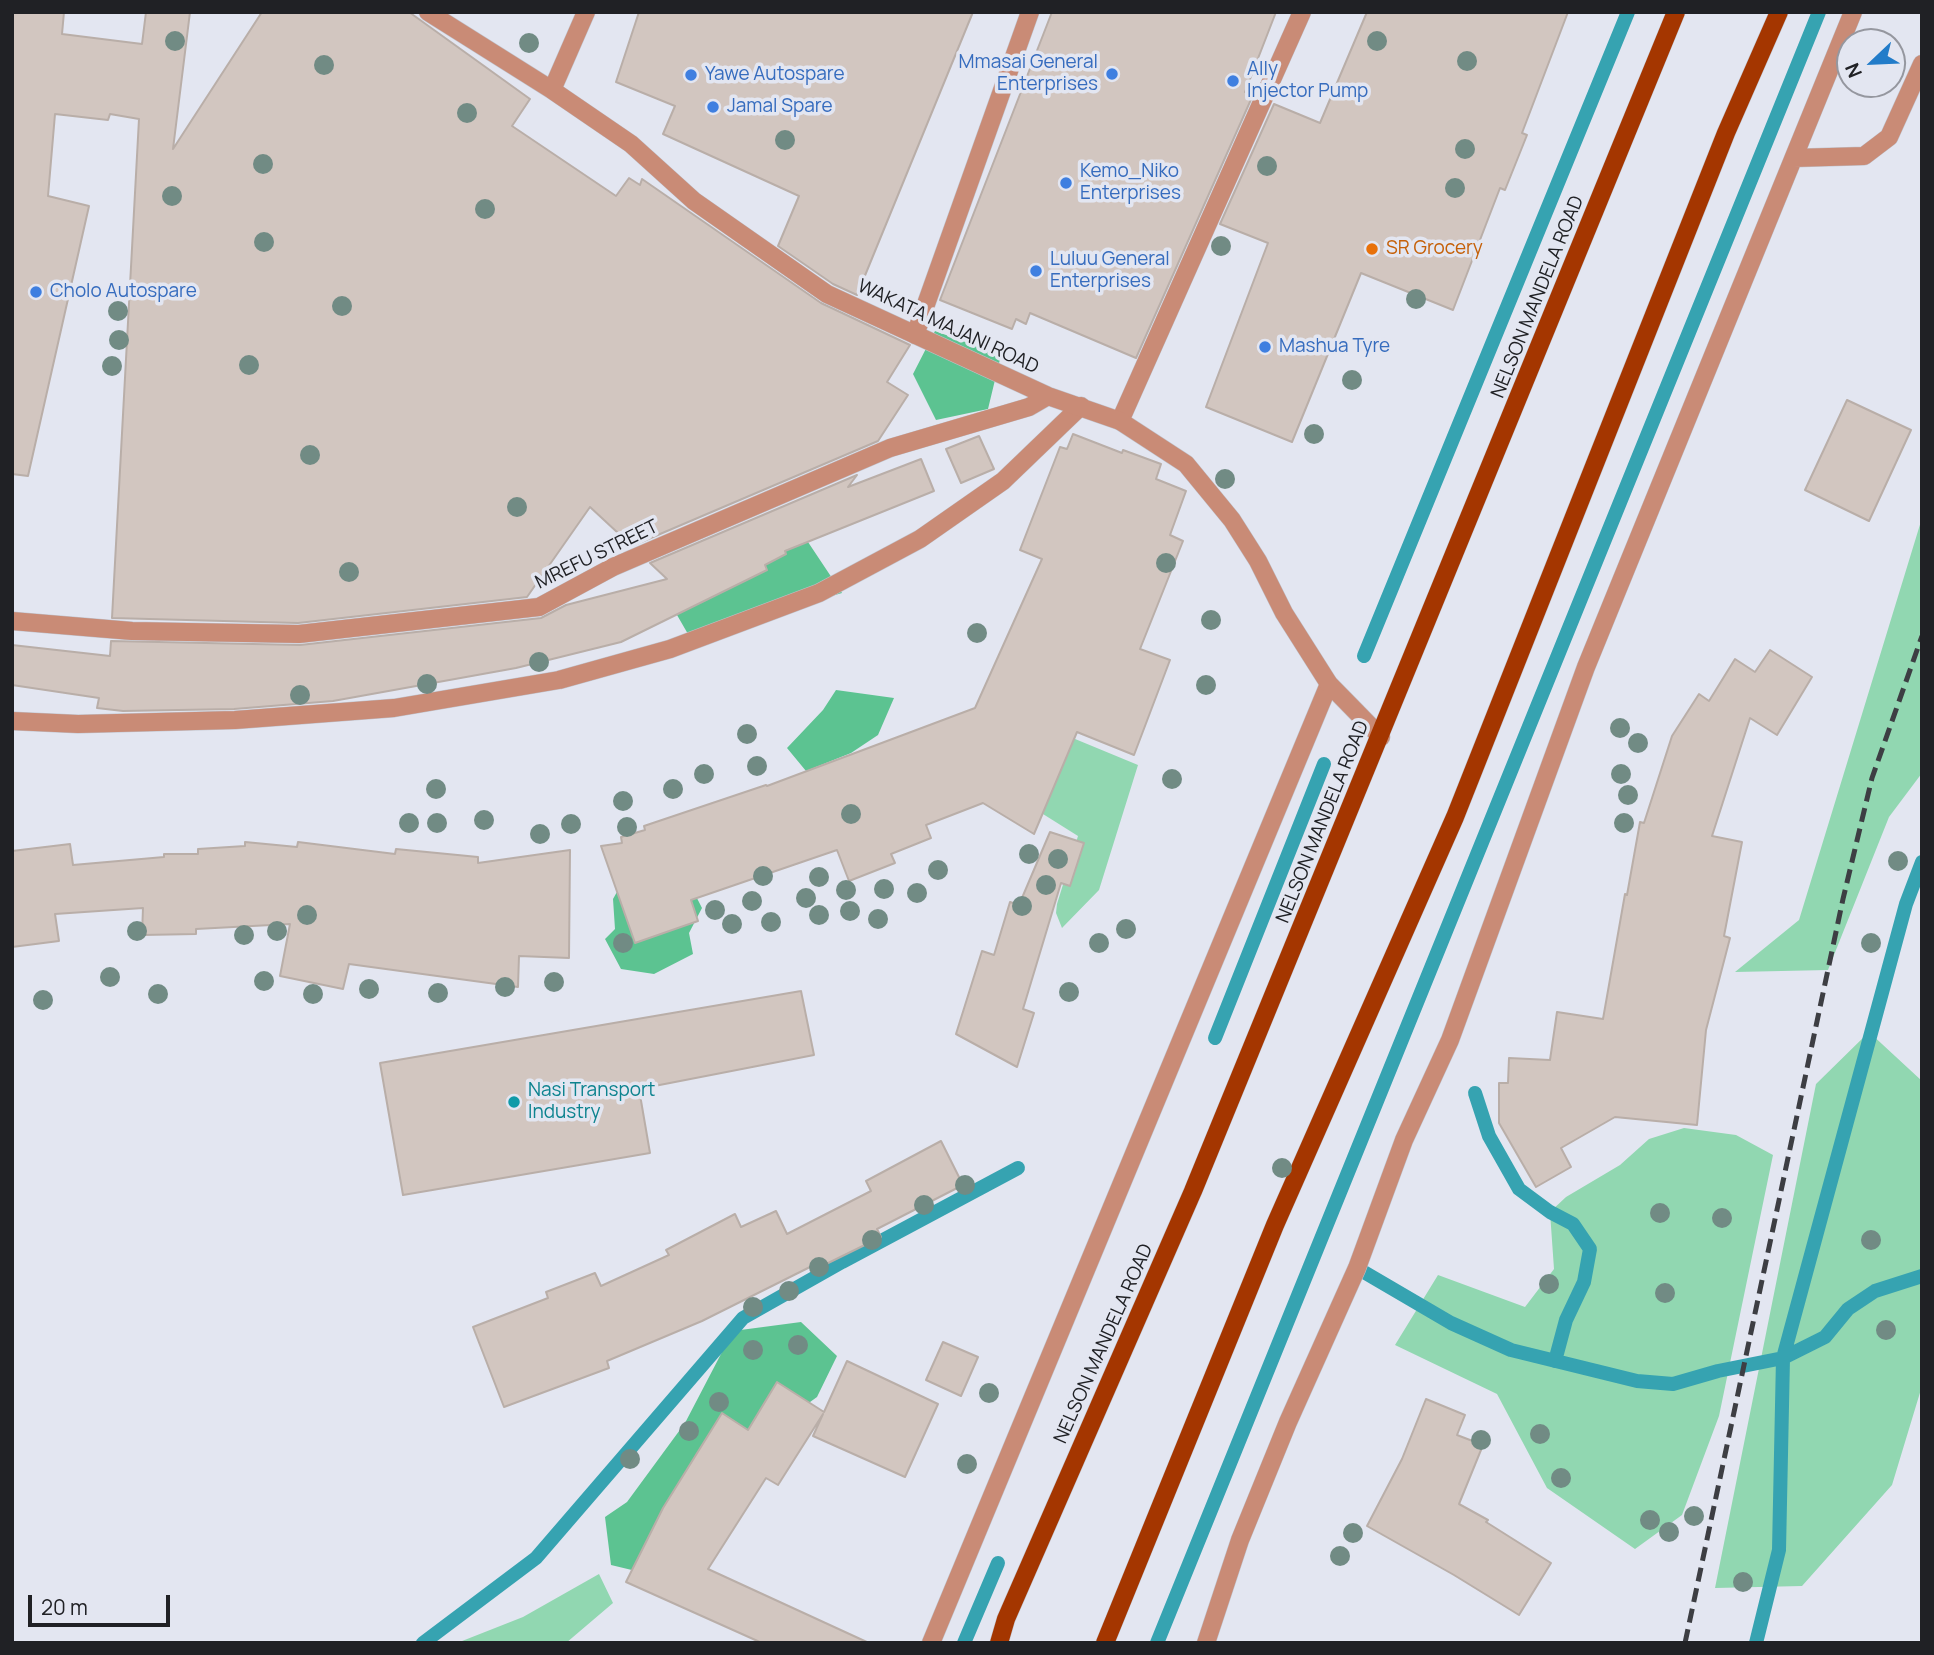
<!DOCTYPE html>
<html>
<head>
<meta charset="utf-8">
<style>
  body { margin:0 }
  #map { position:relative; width:1934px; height:1655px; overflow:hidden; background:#e3e6f1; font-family:Manrope,sans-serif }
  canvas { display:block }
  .frame { position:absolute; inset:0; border:14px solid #202125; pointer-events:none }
  .north { position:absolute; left:1836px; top:28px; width:70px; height:70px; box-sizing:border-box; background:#e3e6f1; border:2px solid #95979f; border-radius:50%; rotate:247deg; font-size:19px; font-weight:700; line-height:28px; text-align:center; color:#202125 }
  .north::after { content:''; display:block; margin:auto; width:24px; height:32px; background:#227cc9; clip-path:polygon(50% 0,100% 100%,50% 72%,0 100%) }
  .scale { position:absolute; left:28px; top:1595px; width:142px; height:32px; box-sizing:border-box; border:4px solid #202125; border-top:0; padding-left:9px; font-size:21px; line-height:24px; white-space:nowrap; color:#202125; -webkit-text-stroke:5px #e3e6f1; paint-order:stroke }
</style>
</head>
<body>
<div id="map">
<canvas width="1934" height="1655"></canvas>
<div class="frame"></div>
<div class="north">N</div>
<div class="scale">20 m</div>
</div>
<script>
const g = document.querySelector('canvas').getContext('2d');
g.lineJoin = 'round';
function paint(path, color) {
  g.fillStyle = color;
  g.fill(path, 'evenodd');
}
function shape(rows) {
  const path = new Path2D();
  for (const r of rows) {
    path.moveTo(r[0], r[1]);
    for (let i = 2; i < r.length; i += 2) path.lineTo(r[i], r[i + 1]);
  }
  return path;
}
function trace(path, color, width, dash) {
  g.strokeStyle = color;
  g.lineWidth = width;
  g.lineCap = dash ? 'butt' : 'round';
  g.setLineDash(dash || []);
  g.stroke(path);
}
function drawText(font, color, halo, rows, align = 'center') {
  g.font = font + ' Manrope,sans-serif';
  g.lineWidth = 7;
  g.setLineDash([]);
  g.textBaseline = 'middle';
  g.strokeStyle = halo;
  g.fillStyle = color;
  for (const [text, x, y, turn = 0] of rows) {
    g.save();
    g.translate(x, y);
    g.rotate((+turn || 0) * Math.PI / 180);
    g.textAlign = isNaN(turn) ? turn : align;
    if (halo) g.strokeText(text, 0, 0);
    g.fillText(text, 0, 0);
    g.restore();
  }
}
paint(shape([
  [1922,518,1922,773,1889,817,1828,970,1735,972,1799,920],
  [1063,734,1138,765,1099,890,1062,928,1056,913,1057,904,1078,836,1027,804],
  [1869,1032,1922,1081,1922,1386,1892,1485,1802,1586,1715,1588,1816,1084],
  [1684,1128,1736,1135,1773,1155,1719,1416,1682,1515,1635,1549,1547,1488,1497,1394,1395,1345,1438,1275,1525,1307,1554,1269,1550,1212,1566,1197,1620,1165,1649,1139],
  [599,1574,613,1603,566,1643,457,1643,523,1617]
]), '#91d7b1');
paint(shape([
  [935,331,1001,355,988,409,936,420,913,374],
  [804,536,842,593,739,623,692,641,677,615,698,583],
  [836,690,894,698,878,735,851,753,806,771,787,748,823,710],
  [676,857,702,908,689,933,693,954,654,974,621,969,605,939,615,929,613,899,627,874],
  [801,1322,837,1356,817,1397,702,1480,657,1520,636,1571,611,1565,605,1517,627,1502,685,1423,733,1331]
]), '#5cc391');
trace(shape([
  [1364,656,1628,12],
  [1215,1038,1324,764],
  [1475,1093,1489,1136,1519,1189,1550,1212,1573,1224,1590,1249,1584,1282,1566,1320,1555,1361],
  [1357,1268,1451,1323,1511,1350,1637,1381,1673,1384,1718,1371,1783,1358,1825,1337,1848,1309,1875,1291,1922,1276],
  [423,1643,536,1558,743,1318,842,1262,1018,1168],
  [964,1643,998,1563],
  [1157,1643,1819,12],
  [1756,1643,1779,1550,1783,1358,1906,904,1922,862]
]), '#36a3b1', 14);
const building = shape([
  [12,12,64,12,62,34,142,44,146,12,190,12,173,149,262,12,409,12,530,99,512,126,616,196,629,178,640,185,642,179,821,303,910,345,887,382,908,395,878,441,632,546,590,507,527,597,298,623,112,618,139,119,110,114,108,120,55,114,48,196,89,206,28,476,12,474,12,12],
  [639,12,973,12,857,295,833,284,778,246,799,196,663,134,675,106,616,82,639,12],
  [1052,12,1276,12,1245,92,1253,95,1136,358,1030,313,1026,324,1016,319,1012,329,940,300,1052,12],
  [1367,12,1568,12,1522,133,1527,135,1505,190,1500,188,1453,310,1361,273,1292,442,1206,407,1268,243,1220,224,1274,104,1320,123,1367,12],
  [1847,400,1911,430,1869,521,1805,490,1847,400],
  [1073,434,1122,453,1123,450,1161,464,1156,479,1186,491,1170,535,1183,541,1140,649,1170,660,1134,755,1077,732,1034,834,983,803,926,825,931,838,891,854,895,863,849,881,837,850,691,900,698,921,635,943,601,846,622,843,621,837,645,830,644,826,766,785,767,786,975,708,1042,559,1020,550,1060,447,1067,449,1073,434],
  [979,436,994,469,961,483,946,449,979,436],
  [921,459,934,491,785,551,786,554,765,565,767,570,621,642,516,668,333,701,234,709,123,711,97,708,99,698,12,685,12,645,110,656,111,641,300,645,541,618,566,605,667,579,650,563,857,475,848,487,921,459],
  [1770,650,1812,677,1777,735,1750,718,1712,836,1742,842,1724,936,1730,938,1706,1030,1697,1125,1615,1117,1561,1148,1571,1167,1536,1187,1499,1123,1499,1083,1508,1083,1509,1058,1550,1060,1557,1012,1603,1019,1625,894,1627,895,1640,822,1644,823,1672,736,1699,694,1709,701,1735,659,1755,672,1770,650],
  [1050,832,1084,843,1070,886,1061,883,1023,1009,1034,1013,1017,1067,956,1034,982,951,994,955,1010,902,1019,905,1050,832],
  [245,842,297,847,298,842,395,854,396,849,478,857,478,863,570,850,569,958,519,956,518,987,349,964,343,989,280,976,290,924,196,929,196,934,142,935,143,908,55,914,59,941,12,947,12,851,70,844,73,865,164,857,164,854,198,854,198,849,245,846,245,842],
  [801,991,814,1055,639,1089,650,1153,403,1195,380,1063,801,991],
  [941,1141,963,1185,877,1229,881,1237,814,1270,812,1266,702,1321,607,1361,609,1368,504,1407,473,1327,548,1298,546,1292,595,1273,601,1286,669,1255,666,1250,735,1214,741,1227,776,1211,787,1234,871,1191,866,1181,941,1141],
  [943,1342,978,1357,961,1396,926,1380,943,1342],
  [847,1361,938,1404,905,1477,813,1436,823,1414,778,1485,766,1478,708,1569,869,1643,762,1643,626,1582,663,1508,722,1413,748,1430,777,1382,824,1412,847,1361],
  [1426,1399,1465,1415,1457,1435,1483,1445,1459,1504,1488,1520,1486,1522,1551,1563,1519,1615,1454,1575,1367,1526,1402,1459,1426,1399]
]);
paint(building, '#d2c6c0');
trace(building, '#b9aea8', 2);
const lane = shape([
  [1794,158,1864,156,1889,137,1922,64],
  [1120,421,1302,12],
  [12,721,78,724,235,720,394,708,559,680,670,649,819,593,920,539,1003,481,1081,406],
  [931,1643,1329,684],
  [1206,1643,1240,1540,1288,1422,1357,1268,1404,1140,1450,1040,1586,667,1853,12]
]);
const street = shape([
  [428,12,552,90,631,144,694,201,827,294,1048,396,1120,421,1186,464,1232,520,1258,561,1284,613,1329,684,1381,737],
  [552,90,586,12],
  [915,335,1030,12],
  [12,621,132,631,299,634,539,607,613,567,890,448,1029,407,1048,396]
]);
const primary = shape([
  [999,1643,1006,1619,1193,1191,1676,12],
  [1105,1643,1275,1225,1455,817,1726,133,1779,12]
]);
trace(lane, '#c0c3cc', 19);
trace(street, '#c0c3cc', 19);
trace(primary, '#c0c3cc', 19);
trace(lane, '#c98b76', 18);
trace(street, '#c98b76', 18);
trace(primary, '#a43600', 18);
trace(shape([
  [1685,1643,1843,899,1872,778,1922,636]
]), '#3d3e43', 5, [14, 7]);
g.fillStyle = '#718b84';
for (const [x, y] of [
  [175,41],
  [1377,41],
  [529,43],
  [1467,61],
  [324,65],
  [467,113],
  [785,140],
  [1465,149],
  [263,164],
  [1267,166],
  [1455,188],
  [172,196],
  [485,209],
  [264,242],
  [1221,246],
  [1416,299],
  [342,306],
  [118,311],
  [119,340],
  [249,365],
  [112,366],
  [1352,380],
  [1314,434],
  [310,455],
  [1225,479],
  [517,507],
  [1166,563],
  [349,572],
  [1211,620],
  [977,633],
  [539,662],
  [427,684],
  [1206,685],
  [300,695],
  [1620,728],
  [747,734],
  [1638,743],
  [757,766],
  [704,774],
  [1621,774],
  [1172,779],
  [436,789],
  [673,789],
  [1628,795],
  [623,801],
  [851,814],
  [484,820],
  [409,823],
  [437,823],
  [1624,823],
  [571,824],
  [627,827],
  [540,834],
  [1029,854],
  [1058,859],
  [1898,861],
  [938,870],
  [763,876],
  [819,877],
  [1046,885],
  [884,889],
  [846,890],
  [917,893],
  [806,898],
  [752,901],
  [1022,906],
  [715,910],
  [850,911],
  [307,915],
  [819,915],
  [878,919],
  [771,922],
  [732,924],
  [1126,929],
  [137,931],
  [277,931],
  [244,935],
  [623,943],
  [1099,943],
  [1871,943],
  [110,977],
  [264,981],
  [554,982],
  [505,987],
  [369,989],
  [1069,992],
  [438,993],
  [158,994],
  [313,994],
  [43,1000],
  [1282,1168],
  [965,1185],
  [924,1205],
  [1660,1213],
  [1722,1218],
  [872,1240],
  [1871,1240],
  [819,1267],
  [1549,1284],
  [789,1291],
  [1665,1293],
  [753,1307],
  [1886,1330],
  [798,1345],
  [753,1350],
  [989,1393],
  [719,1402],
  [689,1431],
  [1540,1434],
  [1481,1440],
  [630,1459],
  [967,1464],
  [1561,1478],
  [1694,1516],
  [1650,1520],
  [1669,1532],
  [1353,1533],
  [1340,1556],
  [1743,1582]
]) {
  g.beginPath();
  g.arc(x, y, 10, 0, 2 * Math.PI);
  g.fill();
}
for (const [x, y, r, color] of [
  [1112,74,7,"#3f7fe0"],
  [691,75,7,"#3f7fe0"],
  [1233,81,7,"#3f7fe0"],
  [713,107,7,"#3f7fe0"],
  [1066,183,7,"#3f7fe0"],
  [1372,249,7,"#e8710a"],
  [1036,271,7,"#3f7fe0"],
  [36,292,7,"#3f7fe0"],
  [1265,347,7,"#3f7fe0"],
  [514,1102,7,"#0f9aa8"]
]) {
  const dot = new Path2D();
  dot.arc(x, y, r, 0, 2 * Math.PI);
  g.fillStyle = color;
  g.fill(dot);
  trace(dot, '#e3e6f1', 2.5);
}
drawText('19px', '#366cbe', '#e3e6f1', [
  ["Mmasai General",1098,63,"right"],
  ["Enterprises",1098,85,"right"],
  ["Ally",1247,70],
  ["Injector Pump",1247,92],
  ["Yawe Autospare",705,75],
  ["Jamal Spare",727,107],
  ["Kemo_Niko",1080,172],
  ["Enterprises",1080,194],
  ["Luluu General",1050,260],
  ["Enterprises",1050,282],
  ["Cholo Autospare",50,292],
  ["Mashua Tyre",1279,347]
], 'left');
drawText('19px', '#c56008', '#e3e6f1', [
  ["SR Grocery",1386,249]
], 'left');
drawText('19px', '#202125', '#e3e6f1', [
  ["NELSON MANDELA ROAD",1538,297,-68],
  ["WAKATA MAJANI ROAD",948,327,25],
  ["MREFU STREET",597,555,-26],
  ["NELSON MANDELA ROAD",1323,822,-68],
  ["NELSON MANDELA ROAD",1104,1344,-66]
]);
drawText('19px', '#0d838f', '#e3e6f1', [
  ["Nasi Transport",528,1091],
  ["Industry",528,1113]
], 'left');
</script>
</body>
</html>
